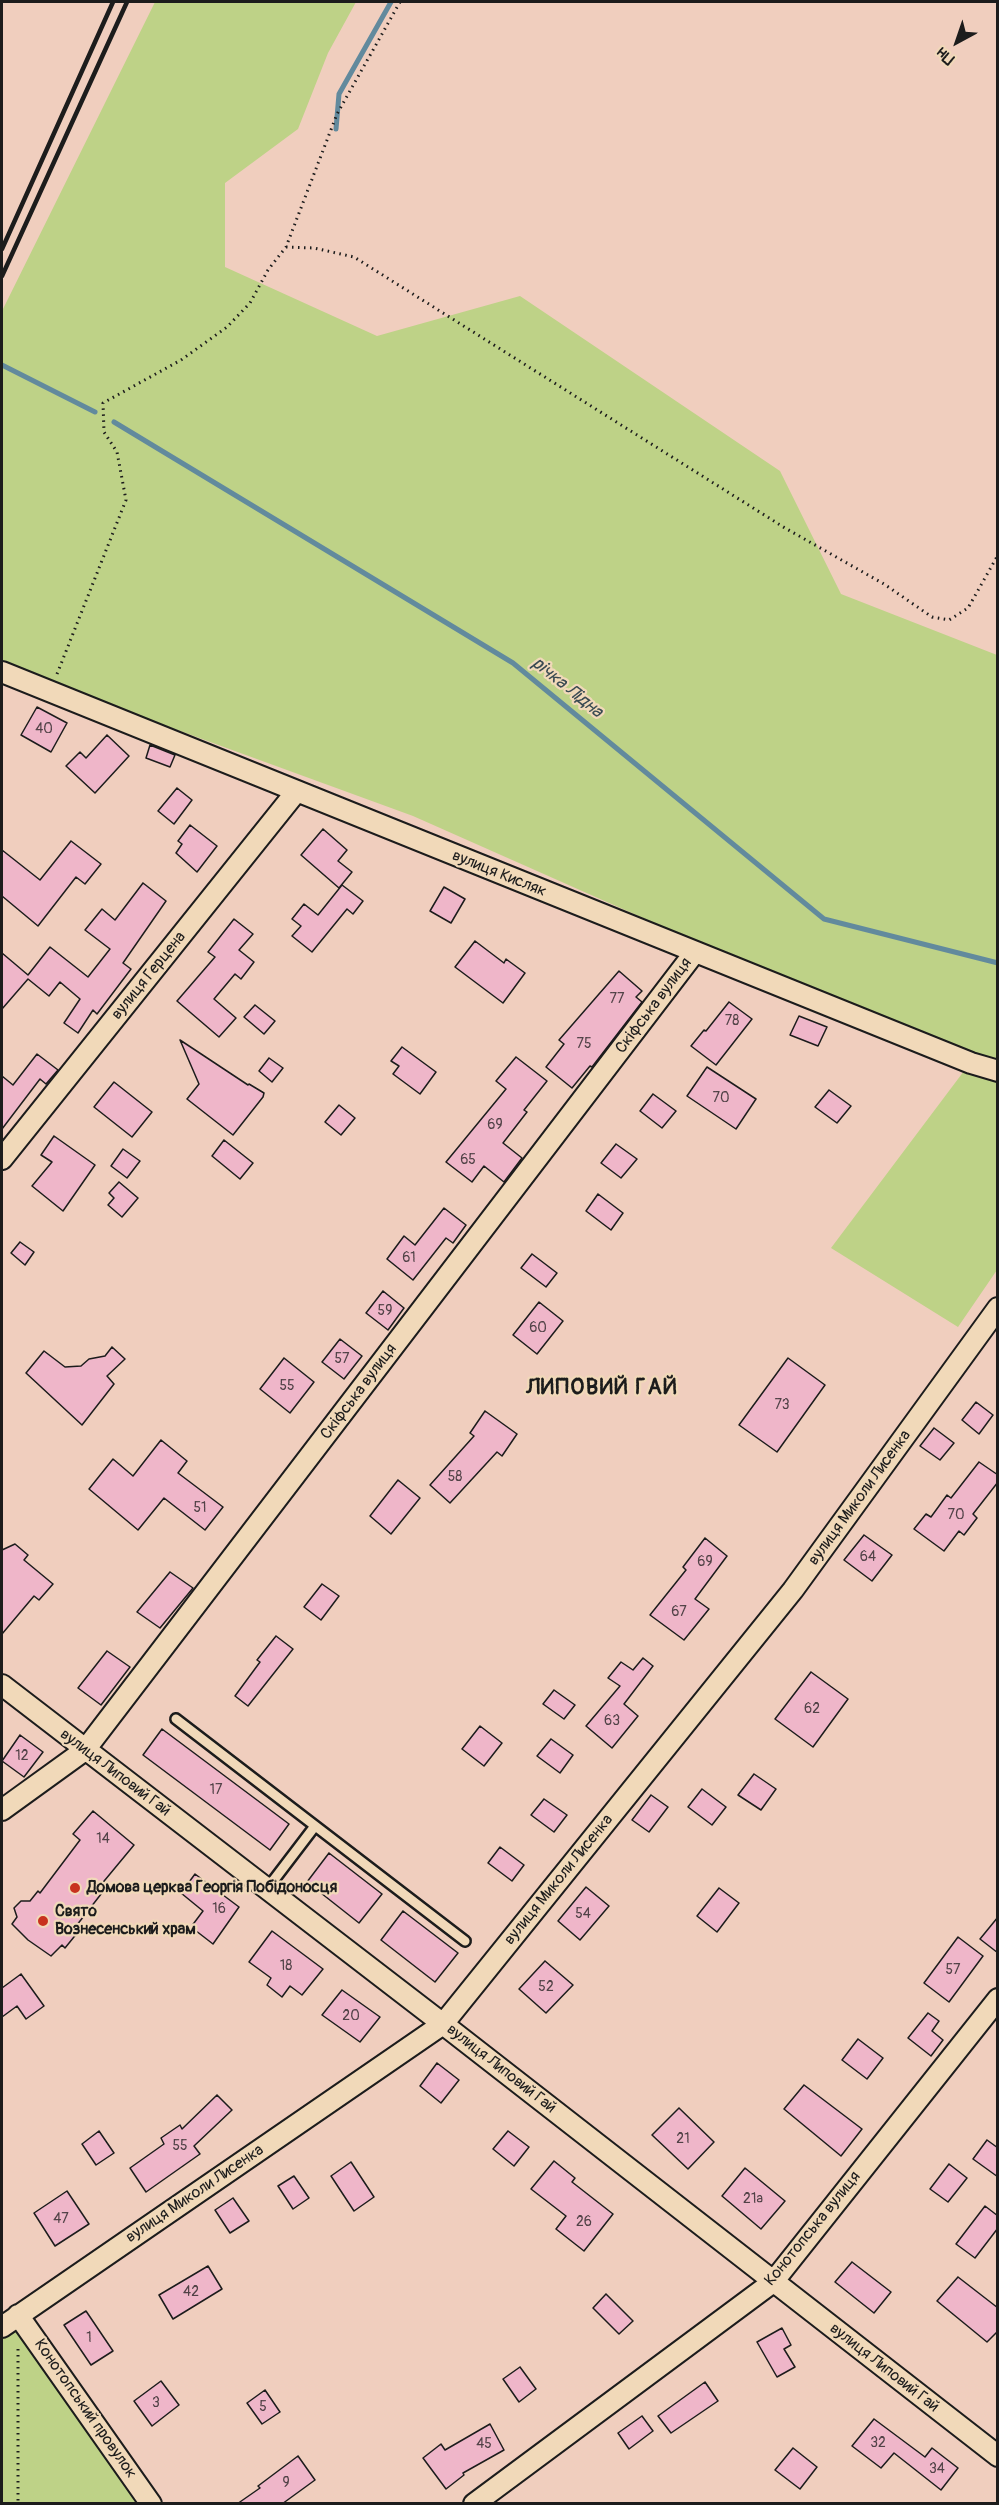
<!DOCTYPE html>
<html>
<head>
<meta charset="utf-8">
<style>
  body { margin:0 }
  #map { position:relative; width:999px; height:2505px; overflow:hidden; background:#f0cebe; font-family:Pangolin,sans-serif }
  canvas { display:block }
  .frame { position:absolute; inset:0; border:3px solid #1c1c1c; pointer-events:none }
  .north { position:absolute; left:927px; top:12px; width:60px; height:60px; -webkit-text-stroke:4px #f1d9b9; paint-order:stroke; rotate:220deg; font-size:16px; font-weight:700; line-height:24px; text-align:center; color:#1c1c1c }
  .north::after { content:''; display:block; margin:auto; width:21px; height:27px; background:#1c1c1c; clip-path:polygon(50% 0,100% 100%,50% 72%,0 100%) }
</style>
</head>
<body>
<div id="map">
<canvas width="999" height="2505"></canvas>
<div class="frame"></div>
<div class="north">Пн</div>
</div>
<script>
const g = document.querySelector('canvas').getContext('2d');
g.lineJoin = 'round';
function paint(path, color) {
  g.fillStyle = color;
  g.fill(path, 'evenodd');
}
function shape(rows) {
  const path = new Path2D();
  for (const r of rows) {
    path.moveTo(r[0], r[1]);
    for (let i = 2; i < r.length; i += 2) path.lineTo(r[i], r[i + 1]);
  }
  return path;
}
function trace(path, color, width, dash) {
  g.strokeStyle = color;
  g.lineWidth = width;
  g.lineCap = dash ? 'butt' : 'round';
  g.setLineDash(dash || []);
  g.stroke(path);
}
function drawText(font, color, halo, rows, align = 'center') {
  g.font = font + ' Pangolin,sans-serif';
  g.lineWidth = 4.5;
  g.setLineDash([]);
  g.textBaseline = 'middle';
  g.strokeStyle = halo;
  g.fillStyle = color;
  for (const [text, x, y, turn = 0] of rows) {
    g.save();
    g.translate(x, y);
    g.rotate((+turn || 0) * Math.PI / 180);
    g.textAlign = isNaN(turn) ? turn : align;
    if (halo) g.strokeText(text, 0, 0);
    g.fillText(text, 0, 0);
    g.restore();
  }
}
paint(shape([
  [155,2,356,2,328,53,298,129,225,183,225,267,377,336,520,296,780,471,841,594,997,655,997,1270,958,1327,831,1248,970,1063,413,816,2,666,2,311],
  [18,2315,151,2503,2,2503,2,2327]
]), '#bed287');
trace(shape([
  [336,129,339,94,391,2],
  [2,365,95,412],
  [114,422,513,663,824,919,998,963]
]), '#628a9d', 5);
const building = shape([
  [37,707,67,723,51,752,21,735,37,707],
  [107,735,129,756,95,793,66,766,80,752,86,758,107,735],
  [150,745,175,755,170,767,146,758,150,745],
  [177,788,192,800,174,824,158,811,177,788],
  [190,825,217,846,197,872,176,853,182,844,178,841,190,825],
  [323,829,347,850,338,861,352,872,339,888,301,855,323,829],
  [71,841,101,864,85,884,76,877,38,926,2,896,2,850,40,880,71,841],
  [143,883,166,901,123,963,131,969,97,1014,93,1010,78,1033,64,1023,80,999,60,982,49,996,28,979,2,1009,2,953,28,975,50,947,88,977,110,949,85,930,102,909,115,920,143,883],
  [342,885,363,901,353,914,347,909,312,952,292,936,301,926,292,919,304,904,318,915,342,885],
  [444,887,465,899,451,923,430,911,444,887],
  [234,919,253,934,239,950,254,962,241,979,235,974,214,999,236,1018,219,1037,177,1001,215,957,208,952,234,919],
  [475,941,504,963,506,959,525,973,503,1003,455,967,475,941],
  [619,971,642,991,636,997,642,1002,592,1067,590,1066,572,1088,546,1067,564,1044,559,1040,619,971],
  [729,1002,752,1019,716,1065,691,1046,704,1030,706,1031,729,1002],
  [255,1005,275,1021,264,1034,244,1017,255,1005],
  [799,1016,827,1027,818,1046,790,1035,799,1016],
  [180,1040,248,1085,249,1084,264,1093,263,1097,233,1135,187,1099,199,1084,180,1040],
  [402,1047,436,1072,420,1094,393,1074,399,1066,391,1061,402,1047],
  [37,1054,58,1070,46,1084,40,1079,2,1129,2,1076,13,1085,37,1054],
  [516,1057,547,1081,524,1110,527,1112,503,1143,522,1158,504,1182,484,1166,472,1182,446,1162,506,1089,496,1081,516,1057],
  [269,1058,283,1068,272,1082,259,1071,269,1058],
  [707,1067,756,1099,736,1129,687,1096,707,1067],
  [114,1082,152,1112,132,1137,94,1107,114,1082],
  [829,1090,851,1106,837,1123,815,1107,829,1090],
  [653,1094,676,1111,662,1128,640,1111,653,1094],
  [339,1105,355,1118,341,1135,325,1122,339,1105],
  [54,1136,95,1165,63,1211,32,1186,52,1162,41,1155,54,1136],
  [224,1140,253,1163,240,1179,212,1156,224,1140],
  [616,1144,637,1159,621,1178,601,1163,616,1144],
  [123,1149,140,1161,127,1178,111,1166,123,1149],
  [119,1182,138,1198,122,1217,108,1205,114,1198,109,1193,119,1182],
  [598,1194,623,1213,611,1230,586,1211,598,1194],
  [444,1208,466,1225,453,1243,446,1238,413,1280,387,1259,404,1236,415,1245,444,1208],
  [20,1242,34,1252,25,1265,11,1253,20,1242],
  [532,1254,557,1273,546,1287,521,1268,532,1254],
  [383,1291,404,1308,388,1330,366,1313,383,1291],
  [539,1302,563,1321,537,1354,513,1335,539,1302],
  [340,1339,362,1356,344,1379,322,1362,340,1339],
  [112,1347,125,1359,107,1376,114,1384,82,1425,26,1373,44,1351,65,1367,81,1366,89,1359,105,1356,112,1347],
  [284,1358,314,1382,290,1413,260,1389,284,1358],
  [788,1358,825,1385,777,1452,739,1425,788,1358],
  [976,1402,993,1415,979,1434,962,1420,976,1402],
  [485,1411,517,1434,502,1456,497,1452,450,1503,430,1485,474,1436,470,1433,485,1411],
  [934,1428,954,1443,940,1460,920,1446,934,1428],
  [161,1440,187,1461,178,1473,223,1507,205,1530,164,1498,138,1530,89,1489,113,1459,133,1476,161,1440],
  [979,1462,998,1475,998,1482,973,1514,977,1518,964,1535,959,1531,944,1551,914,1529,926,1514,931,1517,947,1495,951,1498,979,1462],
  [398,1480,420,1498,391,1534,370,1516,398,1480],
  [864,1535,892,1555,872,1581,844,1560,864,1535],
  [705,1538,727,1556,695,1599,709,1609,684,1640,650,1615,686,1570,683,1567,705,1538],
  [15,1544,28,1555,24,1560,53,1584,39,1600,34,1596,2,1634,2,1550,15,1544],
  [170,1572,193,1588,160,1628,137,1612,170,1572],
  [322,1584,339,1596,321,1620,304,1607,322,1584],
  [276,1636,293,1649,248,1706,235,1696,260,1662,257,1660,276,1636],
  [107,1651,130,1667,101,1705,78,1688,107,1651],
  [643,1658,653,1666,624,1704,638,1716,612,1748,586,1726,620,1686,608,1678,621,1662,633,1670,643,1658],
  [811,1672,848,1699,813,1747,775,1719,811,1672],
  [554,1690,575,1705,564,1719,543,1704,554,1690],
  [480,1726,502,1743,484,1766,462,1749,480,1726],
  [162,1729,289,1824,270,1850,143,1755,162,1729],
  [20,1735,43,1752,24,1777,2,1761,20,1735],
  [551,1739,573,1755,560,1773,537,1756,551,1739],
  [754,1774,776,1789,761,1810,738,1795,754,1774],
  [702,1789,726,1807,712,1825,688,1807,702,1789],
  [651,1795,668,1807,649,1832,632,1820,651,1795],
  [544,1799,567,1815,554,1832,531,1815,544,1799],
  [93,1811,134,1845,100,1886,105,1889,73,1930,78,1932,65,1948,62,1945,51,1956,28,1940,12,1924,17,1917,14,1908,21,1901,30,1901,38,1891,40,1893,80,1840,73,1834,93,1811],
  [500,1847,524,1865,512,1881,488,1863,500,1847],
  [329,1853,382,1894,359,1923,307,1882,329,1853],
  [195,1874,239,1907,213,1944,191,1927,203,1911,181,1893,195,1874],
  [586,1887,609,1906,580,1940,558,1921,586,1887],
  [719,1888,739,1903,717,1932,697,1916,719,1888],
  [403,1911,458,1953,435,1982,381,1940,403,1911],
  [998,1917,998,1953,980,1939,998,1917],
  [272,1931,323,1969,302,1995,290,1986,282,1997,267,1985,271,1978,249,1962,272,1931],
  [958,1937,983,1956,949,2002,924,1983,958,1937],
  [545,1961,573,1985,546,2013,519,1989,545,1961],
  [21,1974,44,2006,26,2019,17,2006,2,2017,2,1988,21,1974],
  [342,1990,380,2017,360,2042,322,2015,342,1990],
  [928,2013,939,2021,932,2031,943,2040,931,2056,908,2038,928,2013],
  [858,2039,883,2058,867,2079,842,2060,858,2039],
  [437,2063,459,2080,441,2103,420,2086,437,2063],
  [804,2085,862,2129,841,2156,784,2109,804,2085],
  [217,2095,232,2110,194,2146,200,2154,146,2192,130,2168,164,2144,161,2138,180,2125,182,2129,217,2095],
  [679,2108,714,2142,688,2169,652,2135,679,2108],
  [99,2131,114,2153,96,2165,82,2144,99,2131],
  [508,2131,529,2147,514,2166,493,2149,508,2131],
  [987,2140,998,2148,998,2177,973,2159,987,2140],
  [554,2161,575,2178,572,2182,613,2214,584,2251,556,2229,566,2216,531,2189,554,2161],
  [351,2162,374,2197,354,2211,331,2176,351,2162],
  [949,2164,967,2178,948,2202,930,2189,949,2164],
  [745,2168,785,2201,761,2229,722,2196,745,2168],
  [294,2176,309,2198,293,2209,278,2186,294,2176],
  [67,2191,89,2224,55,2246,34,2213,67,2191],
  [233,2198,249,2221,230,2233,215,2210,233,2198],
  [985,2206,998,2216,998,2228,975,2258,956,2244,985,2206],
  [852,2262,891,2292,874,2313,835,2282,852,2262],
  [208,2266,222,2289,173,2319,159,2295,208,2266],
  [958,2277,998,2308,998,2331,987,2342,937,2301,958,2277],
  [606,2294,633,2321,619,2334,593,2308,606,2294],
  [86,2311,113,2351,91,2365,64,2325,86,2311],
  [782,2328,791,2345,784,2349,795,2367,777,2377,757,2342,782,2328],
  [520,2367,536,2389,519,2402,503,2379,520,2367],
  [161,2381,179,2405,152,2426,134,2401,161,2381],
  [705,2382,718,2401,671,2433,658,2416,705,2382],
  [265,2390,280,2412,262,2424,247,2403,265,2390],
  [642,2416,653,2431,629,2449,618,2433,642,2416],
  [874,2419,925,2457,932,2448,958,2468,941,2490,894,2453,881,2468,852,2446,874,2419],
  [490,2424,504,2450,463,2473,464,2475,446,2489,423,2458,441,2444,445,2450,490,2424],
  [793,2448,817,2467,800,2489,775,2470,793,2448],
  [298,2456,315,2480,282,2504,237,2504,260,2488,258,2486,298,2456]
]);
paint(building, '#efb6c9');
trace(building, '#1c1c1c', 1.5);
const lane = shape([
  [176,1719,465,1941],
  [267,1889,315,1826]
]);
const street = shape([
  [2,672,971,1063,998,1071],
  [2,1159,296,792],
  [2,1685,443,2024,998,2456],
  [2,1810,85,1750,695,952],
  [18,2315,151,2504],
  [2,2327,443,2024,793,1590,998,1308],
  [474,2504,773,2282,998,1999]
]);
trace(lane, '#1c1c1c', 14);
trace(street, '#1c1c1c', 24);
trace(shape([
  [286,247,314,248,354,257,785,528,884,584,932,617,949,620,968,608,998,555],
  [57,674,126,500,117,452,104,432,103,403,181,360,227,327,250,303,268,270,286,247,337,114,400,2],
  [18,2349,18,2504]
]), '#1c1c1c', 3, [1.5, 4.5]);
trace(lane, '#f1d9b9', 9);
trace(street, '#f1d9b9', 20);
trace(shape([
  [2,249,113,2],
  [2,276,127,2]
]), '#1c1c1c', 4.5);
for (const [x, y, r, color] of [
  [75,1888,6,"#c8321e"],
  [43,1921,6,"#c8321e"]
]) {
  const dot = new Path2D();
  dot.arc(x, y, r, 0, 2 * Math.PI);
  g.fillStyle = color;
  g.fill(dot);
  trace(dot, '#f1d9b9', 2);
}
drawText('14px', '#514247', null, [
  ["40",44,729],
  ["77",617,999],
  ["78",732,1021],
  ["75",584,1044],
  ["70",721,1098],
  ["69",495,1125],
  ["65",468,1160],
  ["61",409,1258],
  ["59",385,1311],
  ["60",538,1328],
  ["57",342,1359],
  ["55",287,1386],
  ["73",782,1405],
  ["58",455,1477],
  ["51",200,1508],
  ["70",956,1515],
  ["64",868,1557],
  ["69",705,1562],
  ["67",679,1612],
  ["62",812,1709],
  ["63",612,1721],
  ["12",22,1756],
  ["17",216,1790],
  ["14",103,1839],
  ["16",219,1909],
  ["54",583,1914],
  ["18",286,1966],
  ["57",953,1970],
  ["52",546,1987],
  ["20",351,2016],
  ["21",683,2139],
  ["55",180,2146],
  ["21а",753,2199],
  ["47",61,2219],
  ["26",584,2222],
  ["42",191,2292],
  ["1",89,2338],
  ["3",156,2403],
  ["5",263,2407],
  ["32",878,2443],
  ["45",484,2444],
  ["34",937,2469],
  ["9",286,2483]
]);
drawText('16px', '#1c1c1c', '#f1d9b9', [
  ["вулиця Кисляк",499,874,22],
  ["вулиця Герцена",149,976,-51],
  ["Скіфська вулиця",654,1006,-53],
  ["Скіфська вулиця",359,1392,-53],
  ["вулиця Миколи Лисенка",860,1498,-54],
  ["вулиця Липовий Гай",115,1773,37],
  ["вулиця Миколи Лисенка",559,1880,-51],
  ["вулиця Липовий Гай",501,2069,38],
  ["вулиця Миколи Лисенка",195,2194,-34],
  ["Конотопська вулиця",813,2229,-51],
  ["вулиця Липовий Гай",884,2368,38],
  ["Конотопський провулок",85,2409,55]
]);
drawText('bold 16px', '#1c1c1c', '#f1d9b9', [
  ["Домова церква Георгія Побідоносця",87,1888],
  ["Свято",55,1912],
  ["Вознесенський храм",55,1930]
], 'left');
drawText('italic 18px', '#394a52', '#f1d9b9', [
  ["річка Лідна",567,688,39]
]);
g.letterSpacing = '1.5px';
drawText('bold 22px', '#1c1c1c', '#f1d9b9', [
  ["ЛИПОВИЙ ГАЙ",602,1388]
]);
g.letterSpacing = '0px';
</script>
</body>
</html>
